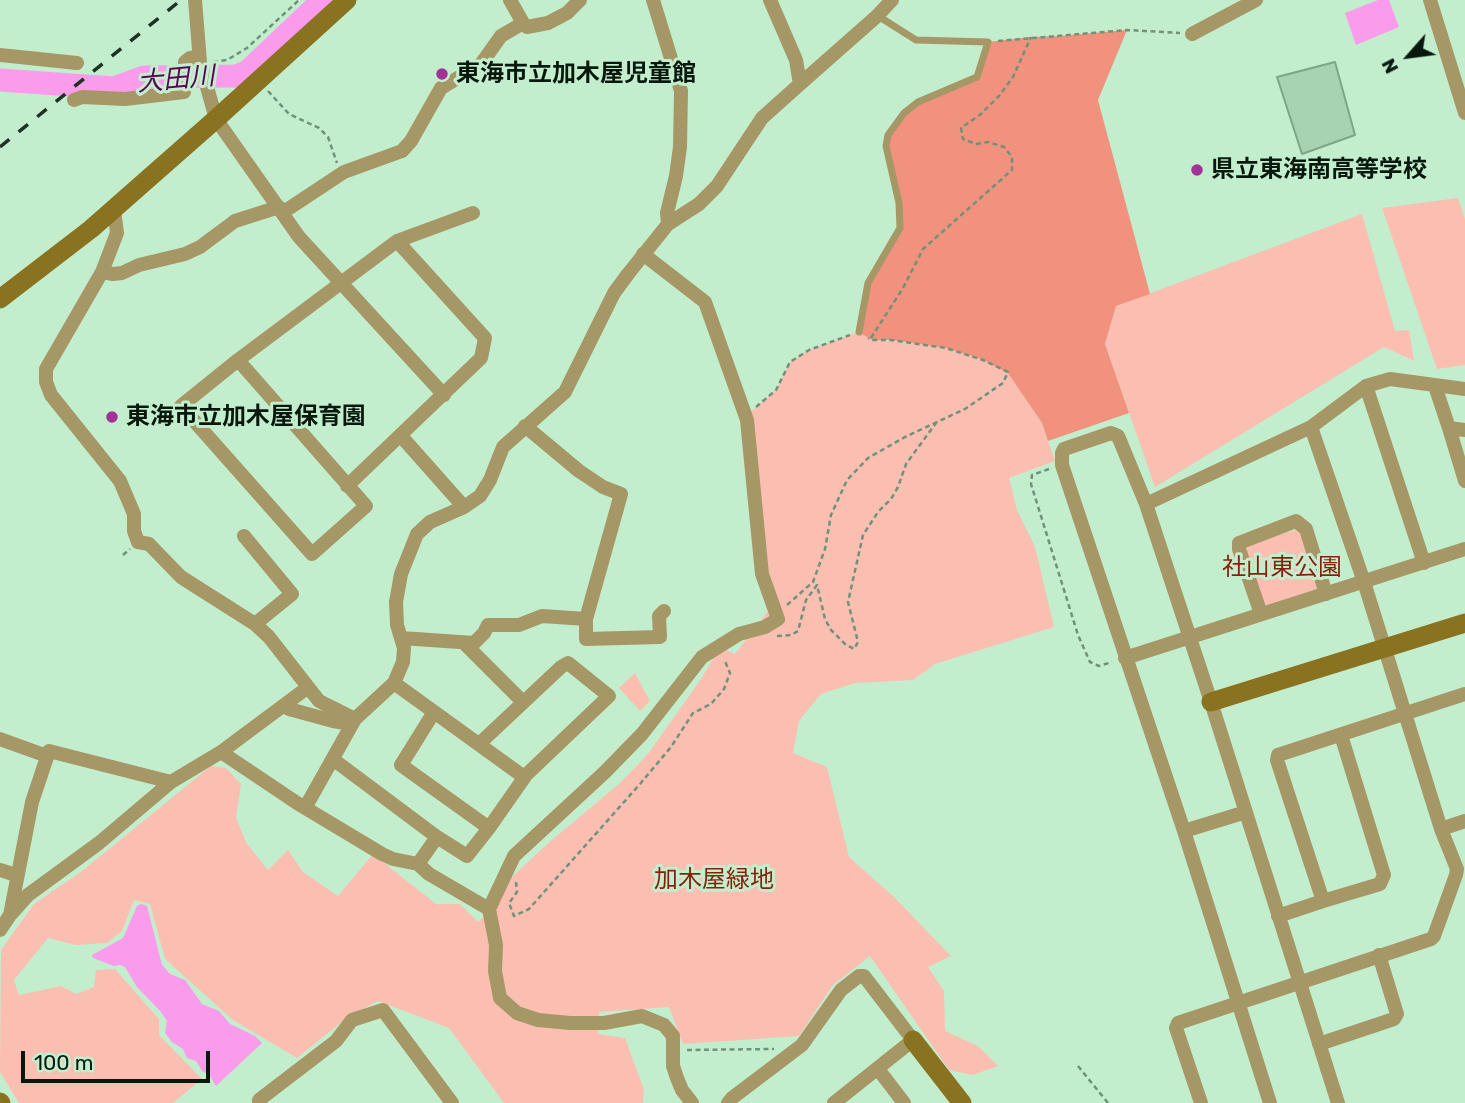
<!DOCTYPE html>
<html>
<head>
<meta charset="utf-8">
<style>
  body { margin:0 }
  #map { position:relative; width:1465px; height:1103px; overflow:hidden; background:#c3eece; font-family:Rubik,sans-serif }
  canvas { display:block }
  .north { position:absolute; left:1374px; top:21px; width:70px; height:70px; -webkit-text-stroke:5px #c3eece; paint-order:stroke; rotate:242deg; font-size:19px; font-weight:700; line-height:28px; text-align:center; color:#08180d }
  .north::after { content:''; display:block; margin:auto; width:24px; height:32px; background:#08180d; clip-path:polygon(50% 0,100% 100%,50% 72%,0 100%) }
  .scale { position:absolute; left:21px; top:1051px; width:189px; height:32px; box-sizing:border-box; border:4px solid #08180d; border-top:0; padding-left:9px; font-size:21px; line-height:24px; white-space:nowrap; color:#08180d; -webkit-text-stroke:5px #c3eece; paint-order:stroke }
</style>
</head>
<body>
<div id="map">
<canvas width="1465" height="1103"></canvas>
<div class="north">N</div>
<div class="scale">100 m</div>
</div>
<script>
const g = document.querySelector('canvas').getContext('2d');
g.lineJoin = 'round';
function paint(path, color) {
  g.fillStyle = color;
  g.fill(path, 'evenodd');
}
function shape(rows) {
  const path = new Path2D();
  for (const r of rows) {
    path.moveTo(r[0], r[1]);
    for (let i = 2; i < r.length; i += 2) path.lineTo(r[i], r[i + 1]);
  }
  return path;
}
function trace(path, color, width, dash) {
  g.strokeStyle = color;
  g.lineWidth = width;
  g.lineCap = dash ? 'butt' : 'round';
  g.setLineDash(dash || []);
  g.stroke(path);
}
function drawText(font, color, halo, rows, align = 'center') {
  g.font = font + ' Rubik,"Noto Sans JP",sans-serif';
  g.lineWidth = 6;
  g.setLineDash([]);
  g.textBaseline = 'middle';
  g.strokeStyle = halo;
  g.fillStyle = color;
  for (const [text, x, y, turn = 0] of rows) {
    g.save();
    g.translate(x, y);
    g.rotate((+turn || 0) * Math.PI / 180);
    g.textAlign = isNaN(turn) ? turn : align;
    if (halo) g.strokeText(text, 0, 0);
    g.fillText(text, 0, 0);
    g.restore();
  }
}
paint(shape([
  [1458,198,1465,219,1465,365,1437,369,1382,208],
  [1362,214,1395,331,1409,330,1414,361,1384,347,1155,487,1105,344,1116,306],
  [859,332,880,340,946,348,981,359,1008,372,1042,423,1055,461,1009,478,1017,510,1035,547,1054,627,935,664,913,680,855,683,821,694,799,721,793,753,827,767,849,857,894,897,951,956,928,967,944,991,945,1031,978,1046,998,1066,973,1075,949,1070,870,956,833,985,799,1036,683,1044,669,1007,599,1012,598,1034,625,1038,644,1090,643,1103,504,1103,449,1028,378,1001,348,1017,297,1058,233,1020,165,959,150,904,134,900,122,931,107,943,76,945,48,938,14,980,19,995,61,986,76,994,94,987,96,970,115,969,159,1019,159,1035,202,1079,173,1103,19,1103,0,1072,1,950,34,904,82,871,211,766,226,768,241,784,236,818,247,844,268,870,288,850,303,872,338,896,373,854,436,904,460,904,478,922,499,903,511,878,546,845,620,783,648,754,701,679,720,647,735,654,771,607,746,416,776,390,790,362,809,350],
  [1296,530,1302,533,1318,586,1314,592,1268,606,1262,602,1246,549,1250,543],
  [635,673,650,701,640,711,619,688]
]), '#fbbfb2');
paint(shape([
  [1127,30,1098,100,1150,294,1116,306,1105,344,1129,413,1048,441,1042,423,1008,373,981,359,946,348,890,340,872,340,859,332,868,283,900,228,888,156,888,135,918,102,977,78,988,42,1031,37,1059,36]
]), '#f1927e');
paint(shape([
  [1378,0,1389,0,1399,27,1356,45,1345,13],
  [141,904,147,906,162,965,170,974,185,980,202,1004,219,1011,230,1024,255,1036,262,1043,216,1086,209,1074,202,1071,196,1061,187,1058,183,1049,172,1042,165,1033,167,1021,161,1012,137,987,125,967,120,965,114,966,93,958,92,955,123,938,137,906]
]), '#fa9beb');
trace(shape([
  [0,80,114,88,144,77,236,76,248,71,323,0]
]), '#fa9beb', 23);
const building = shape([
  [1335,62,1355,135,1302,154,1277,77,1335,62]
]);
paint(building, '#a8d3b3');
trace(building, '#7da587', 2);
trace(shape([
  [998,41,1127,30,1180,33],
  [213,62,227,60,247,48,299,0],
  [268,91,289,114,319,128,328,137,337,163],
  [871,338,903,288,923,249,1012,170,1012,157,1004,147,988,142,976,144,963,139,961,128,981,114,999,96,1013,77,1031,37],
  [756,407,776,390,790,362,809,350,850,335],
  [1049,469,1032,475,1031,484,1078,635,1090,662,1099,666,1112,662],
  [123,555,130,549],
  [787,605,813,582,825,549,831,515,847,480,868,458,905,437,965,409,1003,383,1008,372,983,360,946,348,890,340,872,340,868,338],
  [777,636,791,635,798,631,806,600,817,585,825,619,831,630,845,644,854,649,858,642,848,602,863,535,878,512,891,499,898,487,906,464,936,423],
  [516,882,517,892,509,903,514,916,529,909,640,784,671,747,693,713,711,704,724,689,730,673,724,659],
  [687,1050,774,1049],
  [1078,1066,1108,1103]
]), '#72917a', 2.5, [5, 3.5]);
trace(shape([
  [859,332,868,283,900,228,899,203,886,146,888,135,904,113,918,102,977,77,988,42,916,40,878,16]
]), '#a69767', 7);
trace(shape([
  [195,0,200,62,216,119,299,237,444,395],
  [510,0,523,23],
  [653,0,681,91,680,147,676,176,667,213,668,224],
  [1430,0,1465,113],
  [1192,34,1256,0],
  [0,55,77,63],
  [800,84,877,16,892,0],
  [74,100,82,97,125,99,184,92,185,62,190,58,199,56],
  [114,209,117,233,102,272,46,369,46,382,51,395,120,481,134,514,134,531,138,542,149,544,181,577,255,624,269,637,319,701,355,719],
  [282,213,344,172,402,151,411,141,441,88,481,64,501,36,523,23,527,27,548,23,567,13,580,0],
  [397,241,473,213],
  [102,272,113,274,122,273,139,265,185,254,200,247,235,221,279,207],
  [238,360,366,506,312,554,181,406,238,360],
  [238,360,397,241,485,338,481,358,347,486],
  [1366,386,1424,563],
  [1435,386,1449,428,1465,430],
  [525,426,579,471,603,487,621,494,586,619,586,639,660,637,659,616,664,611],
  [1311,427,1366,386,1390,379,1465,389],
  [1449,428,1465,481],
  [401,436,464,507],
  [1146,504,1311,427,1364,582,1441,829],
  [244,536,292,594,255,624],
  [1261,614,1239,549,1239,543,1296,521,1306,529,1326,594],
  [401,638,474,643,484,633,488,625,519,625,542,616,586,619],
  [464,643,523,702],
  [1125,658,1465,549],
  [394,683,524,777],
  [289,709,333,721,345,723,354,719],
  [434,712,401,765,489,828],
  [1341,735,1384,875,1380,884,1323,901,1277,760,1278,755,1465,694],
  [0,739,47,756],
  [221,752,297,803,382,854,393,859,418,864,429,874,489,909,496,945,495,971,500,998,517,1013,538,1020,570,1023,604,1023,642,1016,664,1025,673,1036,673,1066,677,1078,682,1090,692,1103],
  [334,760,437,837,467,856,489,828,526,775,609,696,568,663,561,667,479,744],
  [305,808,355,719,394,683,403,662,404,648,397,625,396,602,401,574,417,534,430,522,464,507,480,496,490,480,503,447,565,392,614,293,628,274,668,224,699,204,717,186,762,118,800,84,796,60,770,0],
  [1184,831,1246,812],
  [418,864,437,837],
  [0,870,16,875],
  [489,909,514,856,605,772,642,734,702,657,739,634,765,627,778,619,762,574,747,420,705,302,643,254],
  [11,914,28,895,99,843,171,782],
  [1278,916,1323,901],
  [0,930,10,915,32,802,49,751,171,782,221,752,307,688],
  [1319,1044,1394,1019,1397,1014,1379,955],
  [878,1069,904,1103],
  [259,1103,259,1100,336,1041,352,1020,383,1010,452,1103],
  [728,1103,732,1098,802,1045,841,990,859,976,864,976,913,1040,834,1103],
  [1201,1103,1176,1028,1178,1023,1431,939,1434,936,1456,875,1457,869,1441,829,1465,821],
  [1270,1103,1184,831,1062,465,1062,453,1064,449,1111,433,1118,436,1146,504,1211,702,1338,1103]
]), '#a69767', 14);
trace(shape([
  [0,299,91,229,216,119,347,0],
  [1211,702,1465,623],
  [913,1040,962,1103],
  [0,1102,1,1103]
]), '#897220', 19);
trace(shape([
  [0,147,181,0]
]), '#1e3124', 3.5, [12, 12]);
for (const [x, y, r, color] of [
  [442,74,7,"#a03394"],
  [1197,170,7,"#a03394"],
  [112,417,7,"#a03394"]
]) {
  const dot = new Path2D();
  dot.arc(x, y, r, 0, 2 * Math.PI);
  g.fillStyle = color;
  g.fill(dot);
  trace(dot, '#c3eece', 2.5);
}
drawText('bold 24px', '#08180d', '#c3eece', [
  ["東海市立加木屋児童館",456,74],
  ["県立東海南高等学校",1211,170],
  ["東海市立加木屋保育園",126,417]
], 'left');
drawText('24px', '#881f0b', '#c3eece', [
  ["社山東公園",1282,568],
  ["加木屋緑地",714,880]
]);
drawText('italic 26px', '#5a0253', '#c3eece', [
  ["大田川",176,80,-5]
]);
</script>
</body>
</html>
